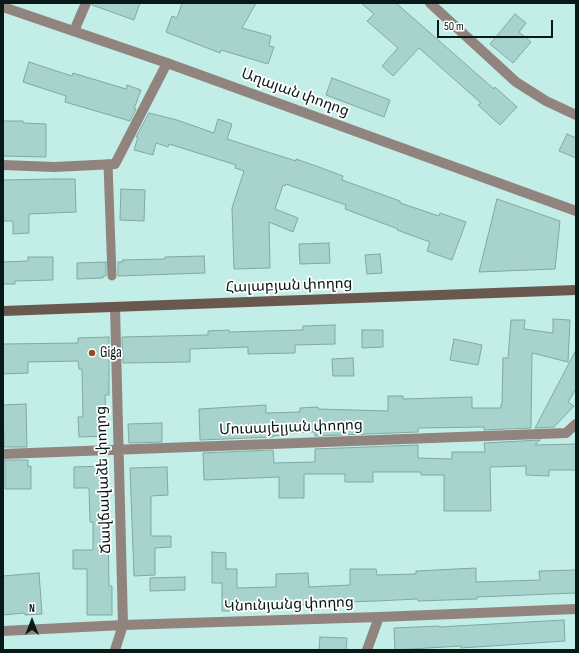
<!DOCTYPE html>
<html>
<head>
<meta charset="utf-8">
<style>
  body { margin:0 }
  #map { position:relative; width:579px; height:653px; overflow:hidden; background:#c2eee7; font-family:"Sofia Sans Condensed",sans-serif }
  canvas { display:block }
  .frame { position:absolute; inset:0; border:4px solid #081917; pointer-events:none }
  .north { position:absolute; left:12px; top:601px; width:40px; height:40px; -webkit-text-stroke:3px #fff; paint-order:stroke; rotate:0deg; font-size:11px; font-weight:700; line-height:16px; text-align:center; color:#081917 }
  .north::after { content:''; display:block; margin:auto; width:14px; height:18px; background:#081917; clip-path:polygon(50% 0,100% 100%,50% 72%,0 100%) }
  .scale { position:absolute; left:437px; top:20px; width:116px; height:18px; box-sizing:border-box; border:2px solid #081917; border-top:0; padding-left:5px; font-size:12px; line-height:14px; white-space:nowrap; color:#081917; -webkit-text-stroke:3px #fff; paint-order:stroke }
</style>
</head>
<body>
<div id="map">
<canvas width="579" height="653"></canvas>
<div class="frame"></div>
<div class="north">N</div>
<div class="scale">50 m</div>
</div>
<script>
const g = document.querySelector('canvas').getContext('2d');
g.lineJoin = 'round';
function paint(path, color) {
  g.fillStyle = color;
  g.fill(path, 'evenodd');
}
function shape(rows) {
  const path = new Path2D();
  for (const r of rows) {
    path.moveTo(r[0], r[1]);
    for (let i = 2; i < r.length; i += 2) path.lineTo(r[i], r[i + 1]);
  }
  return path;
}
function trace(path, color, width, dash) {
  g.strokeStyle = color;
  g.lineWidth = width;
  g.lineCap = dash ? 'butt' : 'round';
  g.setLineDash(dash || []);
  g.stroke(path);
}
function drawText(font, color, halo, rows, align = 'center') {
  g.font = font + ' "Sofia Sans Condensed","Noto Sans Armenian",sans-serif';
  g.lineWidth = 3.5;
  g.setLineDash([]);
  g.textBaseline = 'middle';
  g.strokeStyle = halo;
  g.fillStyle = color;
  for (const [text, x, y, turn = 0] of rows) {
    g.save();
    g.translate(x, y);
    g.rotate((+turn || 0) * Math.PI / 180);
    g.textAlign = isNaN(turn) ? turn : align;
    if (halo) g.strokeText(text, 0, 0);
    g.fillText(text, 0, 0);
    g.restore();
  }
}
const building = shape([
  [92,3,140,3,134,20,92,5,92,3],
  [182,3,256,3,242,28,271,36,269,46,274,47,268,64,221,50,220,53,166,32,172,16,177,18,182,3],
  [361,3,396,3,494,89,495,87,517,107,500,125,478,105,481,103,419,48,393,76,382,66,398,48,367,21,374,14,361,3],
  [515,14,526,23,519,32,531,42,513,63,490,44,515,14],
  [29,62,72,76,73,73,126,89,127,85,141,90,134,109,136,109,130,121,65,102,66,96,23,82,29,62],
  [332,78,390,100,384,117,326,95,332,78],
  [149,113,177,120,214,133,218,119,232,124,227,139,296,161,296,159,319,167,343,176,342,180,400,201,400,203,439,216,440,213,466,222,452,260,427,251,430,242,397,230,398,229,345,209,346,205,286,184,285,186,283,185,275,209,298,218,293,232,269,222,270,268,234,269,232,208,244,171,235,168,236,165,169,144,168,147,156,143,153,155,134,150,138,137,136,137,149,113],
  [3,121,23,121,23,123,46,124,46,157,3,156,3,121],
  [567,134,576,138,576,158,559,151,567,134],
  [55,179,75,179,76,212,29,214,29,233,13,234,13,221,3,221,3,180,55,179],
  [121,189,145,190,144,221,120,220,121,189],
  [497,199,560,221,555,269,479,272,497,199],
  [329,243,330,263,300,264,299,244,329,243],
  [380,254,382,273,367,274,365,255,380,254],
  [204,256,205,273,118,276,118,262,123,262,122,260,165,259,165,257,204,256],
  [28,257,53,257,53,280,15,281,15,284,3,284,3,262,28,261,28,257],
  [106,262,106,276,103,276,103,278,77,279,77,263,106,262],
  [553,319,570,320,568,362,532,353,531,428,484,430,484,427,418,428,418,432,315,436,315,432,288,433,288,435,273,436,273,437,200,440,199,409,266,405,266,413,300,412,300,408,318,407,318,409,388,411,388,396,403,396,403,399,472,397,472,408,501,408,501,404,502,404,503,358,508,358,511,320,525,320,524,329,553,333,553,319],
  [335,325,335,344,295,345,295,353,248,354,248,347,190,349,190,362,123,363,122,337,208,335,208,331,229,330,229,332,303,330,303,326,335,325],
  [362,330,383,330,383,347,362,348,362,330],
  [109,337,109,395,105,395,107,436,79,437,78,417,83,417,82,369,79,369,78,361,28,362,28,373,3,374,3,344,78,343,78,338,109,337],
  [454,339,482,345,478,365,450,360,454,339],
  [576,350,576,389,568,402,574,406,554,427,535,428,576,350],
  [353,358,354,376,333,376,332,359,353,358],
  [26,404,27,447,4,447,3,405,26,404],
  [162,423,162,442,129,443,128,424,162,423],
  [540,440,535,445,576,444,576,470,549,470,549,476,526,475,526,466,490,467,491,511,444,511,444,475,421,475,421,472,373,472,373,482,345,482,345,474,304,474,304,498,279,498,279,477,204,480,203,453,273,450,274,463,315,462,315,449,418,445,418,458,452,459,452,452,485,452,484,443,540,440],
  [5,460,28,460,28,467,31,466,31,489,5,489,5,460],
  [107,466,109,586,112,586,112,615,87,615,87,569,73,569,73,550,93,550,93,522,90,522,89,488,74,488,74,467,107,466],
  [167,467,168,495,151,496,151,536,171,536,171,547,155,548,155,575,134,576,130,468,167,467],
  [212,552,226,553,226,569,237,569,237,588,276,587,276,574,308,573,309,587,350,585,350,569,376,569,377,575,416,574,416,571,476,568,476,582,540,580,539,571,576,570,576,593,477,597,477,599,418,601,417,599,377,601,344,602,344,604,243,606,243,611,222,611,222,583,212,583,212,552],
  [39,573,42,614,25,615,24,613,3,615,3,576,39,573],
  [185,577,185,590,150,591,150,578,185,577],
  [564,620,565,641,461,648,461,646,395,650,394,628,439,626,439,627,564,620],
  [320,637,347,638,346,650,319,650,320,637]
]);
paint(building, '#a8d3cc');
trace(building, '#7fa9a3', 1);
trace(shape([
  [108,164,112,276]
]), '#91847e', 9);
trace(shape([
  [430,3,516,82,546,101,576,115],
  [74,31,86,3],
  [3,165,54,167,115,164,167,63],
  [3,454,566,433,576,424],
  [3,631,123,625,379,617,576,609],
  [115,650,123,625,115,307],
  [367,650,379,617]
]), '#91847e', 10);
trace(shape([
  [3,7,167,63,576,211]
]), '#91847e', 10);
trace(shape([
  [3,311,576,290]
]), '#6a584f', 10);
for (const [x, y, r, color] of [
  [92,353,4,"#924b26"]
]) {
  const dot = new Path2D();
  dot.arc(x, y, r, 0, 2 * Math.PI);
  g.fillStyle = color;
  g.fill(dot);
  trace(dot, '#fff', 1.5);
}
drawText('15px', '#081917', '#fff', [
  ["Աղայան փողոց",295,93,20],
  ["Հալաբյան փողոց",289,286,-2],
  ["Մուսայելյան փողոց",291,428,-2],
  ["Ճավճավաձե փողոց",104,480,-92],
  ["Կնունյանց փողոց",289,605,-2]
]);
drawText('15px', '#081917', '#fff', [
  ["Giga",100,353]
], 'left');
</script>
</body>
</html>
